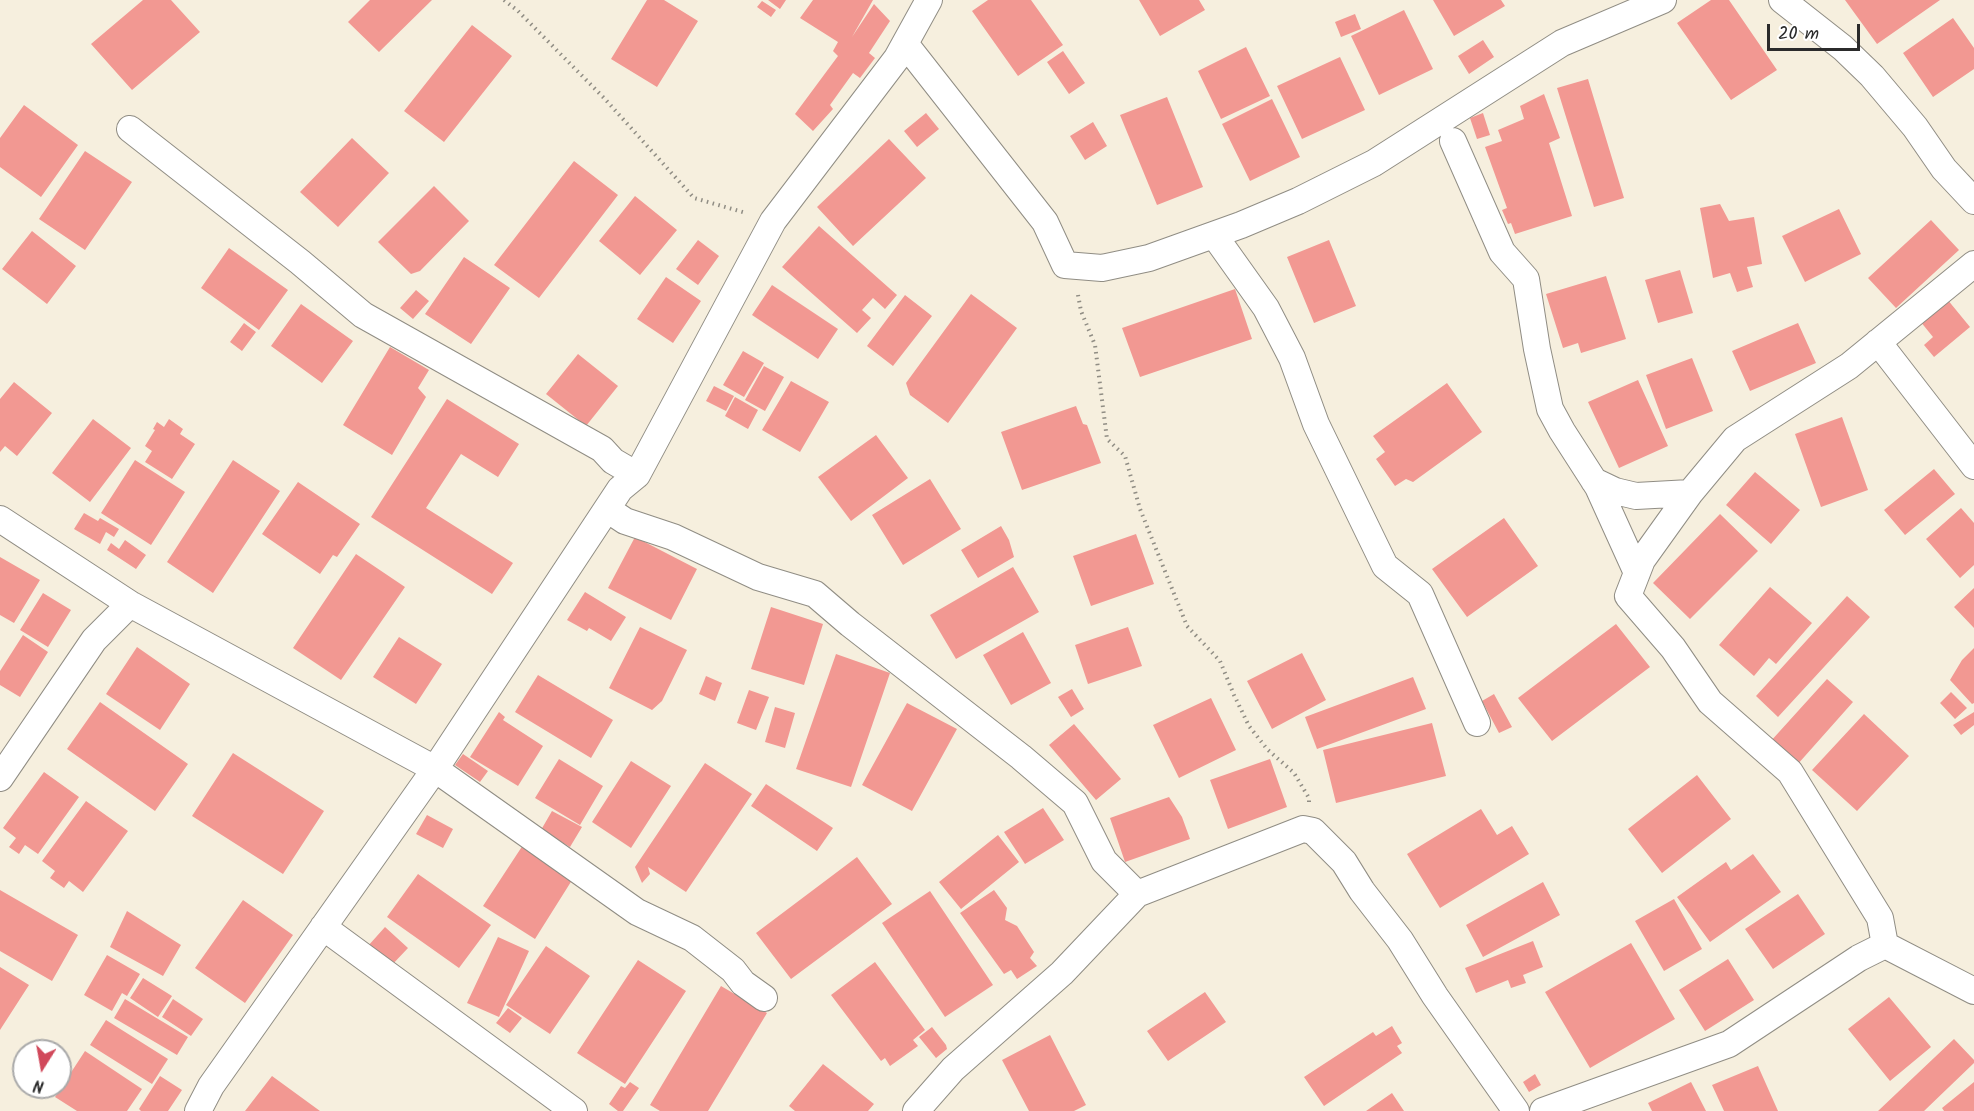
<!DOCTYPE html>
<html>
<head>
<meta charset="utf-8">
<style>
  body { margin:0 }
  #map { position:relative; width:1974px; height:1111px; overflow:hidden; background:#f6efde; font-family:Kalam,sans-serif }
  canvas { display:block }
  .north { position:absolute; left:12px; top:1039px; width:60px; height:60px; box-sizing:border-box; background:#fff; border:2px solid #aaa; border-radius:50%; rotate:191deg; font-size:16px; font-weight:700; line-height:24px; text-align:center; color:#2b2b2b }
  .north::after { content:''; display:block; margin:auto; width:21px; height:27px; background:#d1495b; clip-path:polygon(50% 0,100% 100%,50% 72%,0 100%) }
  .scale { position:absolute; left:1767px; top:24px; width:93px; height:27px; box-sizing:border-box; border:3px solid #2b2b2b; border-top:0; padding-left:8px; font-size:18px; line-height:21px; white-space:nowrap; color:#2b2b2b; -webkit-text-stroke:4px #fff; paint-order:stroke }
</style>
</head>
<body>
<div id="map">
<canvas width="1974" height="1111"></canvas>
<div class="north">N</div>
<div class="scale">20 m</div>
</div>
<script>
const g = document.querySelector('canvas').getContext('2d');
g.lineJoin = 'round';
function paint(path, color) {
  g.fillStyle = color;
  g.fill(path, 'evenodd');
}
function shape(rows) {
  const path = new Path2D();
  for (const r of rows) {
    path.moveTo(r[0], r[1]);
    for (let i = 2; i < r.length; i += 2) path.lineTo(r[i], r[i + 1]);
  }
  return path;
}
function trace(path, color, width, dash) {
  g.strokeStyle = color;
  g.lineWidth = width;
  g.lineCap = dash ? 'butt' : 'round';
  g.setLineDash(dash || []);
  g.stroke(path);
}
paint(shape([
  [143,0,171,0,200,32,132,90,91,44],
  [370,0,432,0,379,52,348,22],
  [647,0,664,0,698,21,657,87,611,59],
  [768,0,786,0,780,9],
  [813,0,873,0,852,37,874,4,890,21,869,53,875,58,860,78,853,73,830,105,833,109,813,131,795,114,838,56,833,51,838,42,800,18],
  [988,0,1031,0,1063,45,1018,76,972,11],
  [1139,0,1199,0,1205,10,1160,36],
  [1433,0,1501,0,1505,6,1454,36],
  [1711,0,1729,0,1777,70,1731,100,1677,23],
  [1845,0,1940,0,1877,44],
  [762,1,776,10,771,17,757,7],
  [1404,10,1433,69,1379,95,1351,36],
  [1355,14,1361,29,1341,37,1335,22],
  [1953,18,1974,48,1974,69,1933,97,1903,53],
  [472,25,512,56,444,142,404,111],
  [1483,40,1494,57,1469,74,1458,56],
  [1246,47,1270,96,1221,119,1198,71],
  [1063,51,1085,83,1069,94,1047,62],
  [1340,57,1365,110,1302,139,1277,86],
  [1588,79,1624,198,1594,207,1557,88],
  [1544,94,1560,138,1549,143,1572,216,1515,234,1511,223,1508,224,1502,210,1507,208,1485,147,1502,141,1498,130,1524,119,1520,106],
  [1167,97,1203,187,1157,205,1120,115],
  [1272,99,1300,157,1250,181,1222,124],
  [24,105,78,145,41,197,0,167,0,138],
  [926,113,939,129,917,147,904,131],
  [1483,113,1490,135,1477,139,1470,118],
  [1093,122,1107,146,1085,160,1070,136],
  [352,138,389,173,338,227,300,192],
  [889,139,926,178,853,246,817,207],
  [85,151,132,182,85,250,39,219],
  [574,161,618,195,539,298,494,265],
  [434,186,469,221,420,271,411,274,378,242],
  [635,196,677,230,640,275,599,241],
  [1720,204,1729,221,1754,217,1762,264,1747,267,1753,287,1737,292,1730,273,1713,278,1700,208],
  [1839,209,1861,254,1805,282,1782,236],
  [1931,220,1959,250,1896,308,1868,278],
  [819,226,897,295,885,309,873,298,862,310,871,318,857,333,782,267],
  [32,231,76,266,47,304,2,269],
  [698,240,719,256,698,285,676,269],
  [1329,240,1356,306,1314,323,1287,257],
  [229,248,288,290,259,330,201,288],
  [464,257,510,288,471,344,425,314],
  [1680,270,1693,313,1658,323,1645,280],
  [1606,276,1626,339,1581,353,1578,343,1563,348,1546,294],
  [666,277,701,301,673,343,637,319],
  [772,285,838,329,818,359,752,315],
  [1235,289,1252,339,1140,377,1122,328],
  [416,290,429,301,413,319,400,308],
  [971,294,1017,328,948,423,910,395,906,383],
  [905,295,932,316,893,366,867,346],
  [1947,299,1970,327,1934,357,1924,345,1933,337,1920,321],
  [301,304,353,341,322,383,271,346],
  [244,323,256,332,242,351,230,342],
  [1798,323,1816,363,1750,391,1732,351],
  [390,347,429,370,418,388,426,397,392,455,343,425],
  [743,351,764,363,744,397,723,385],
  [578,354,618,386,586,426,546,394],
  [1692,358,1713,411,1666,429,1646,375],
  [764,366,784,377,765,411,745,400],
  [1638,380,1668,446,1619,468,1588,402],
  [791,381,829,402,800,452,762,430],
  [14,382,52,413,17,456,5,446,0,452,0,399],
  [1447,383,1482,432,1413,482,1406,479,1395,486,1376,459,1385,452,1373,436],
  [714,386,734,396,726,411,706,401],
  [735,397,758,410,748,429,725,416],
  [447,399,519,444,498,477,461,454,426,508,513,563,492,594,371,517],
  [1076,406,1083,424,1087,425,1101,463,1022,490,1001,432],
  [1842,417,1868,490,1821,507,1795,434],
  [93,419,131,448,90,502,52,473],
  [169,419,183,429,180,434,195,444,172,479,145,462,152,451,145,446,155,430,153,429,157,422,164,427],
  [876,435,908,478,851,521,818,477],
  [135,460,185,492,151,545,101,513],
  [233,460,280,491,213,593,167,562],
  [1934,469,1955,494,1905,535,1884,510],
  [1755,472,1800,510,1771,544,1726,505],
  [930,479,961,529,903,565,872,515],
  [298,482,360,524,337,557,333,555,320,574,262,534],
  [1961,508,1974,523,1974,565,1960,578,1926,539],
  [84,513,98,521,100,518,119,529,114,537,106,532,100,544,74,529],
  [1720,514,1758,551,1690,619,1653,583],
  [1504,518,1538,566,1467,617,1432,569],
  [1001,526,1009,540,1014,557,978,578,961,550],
  [1136,534,1154,584,1091,606,1073,556],
  [635,537,697,569,671,620,608,588],
  [125,540,146,555,136,569,107,550,111,543,119,549],
  [356,554,405,587,341,680,293,648],
  [0,557,40,580,14,623,0,615],
  [1013,567,1039,612,956,659,930,615],
  [1770,587,1812,623,1776,664,1769,658,1754,676,1719,645],
  [1974,588,1974,628,1954,607],
  [585,592,626,617,611,641,589,628,587,631,567,620],
  [43,593,71,610,48,647,20,630],
  [1847,596,1870,617,1778,717,1756,696],
  [771,607,823,624,804,685,751,669],
  [1616,624,1650,667,1552,741,1518,698],
  [640,627,687,650,662,701,652,710,609,688],
  [1128,627,1142,666,1088,684,1075,645],
  [1023,632,1051,683,1011,705,983,655],
  [23,635,48,652,20,697,0,685,0,671],
  [399,637,442,664,416,704,373,677],
  [137,647,190,684,160,730,106,694],
  [1974,648,1974,703,1972,704,1950,680,1962,660],
  [1302,653,1326,700,1272,729,1247,681],
  [836,654,890,673,851,787,796,769],
  [538,675,613,720,591,758,515,712],
  [706,676,722,683,715,701,699,694],
  [1413,677,1426,709,1317,749,1305,717],
  [1827,679,1853,702,1797,765,1770,742],
  [1072,689,1084,709,1071,717,1058,697],
  [749,690,769,697,756,730,737,723],
  [1951,692,1967,708,1955,719,1940,703],
  [1494,694,1512,727,1499,733,1482,701],
  [1211,698,1236,750,1179,778,1153,725],
  [100,702,188,764,155,811,67,749],
  [907,703,957,729,912,811,862,785],
  [775,707,795,713,785,748,765,742],
  [499,712,505,717,503,720,543,746,518,786,470,757],
  [1974,712,1974,725,1961,735,1953,725],
  [1864,714,1909,756,1857,811,1812,770],
  [1432,723,1446,776,1336,803,1323,750],
  [1074,724,1121,779,1096,800,1049,745],
  [233,753,324,811,283,874,192,816],
  [463,754,488,771,480,782,455,765],
  [559,759,603,786,580,825,535,798],
  [1270,759,1287,807,1228,829,1210,780],
  [631,761,671,786,631,848,592,822],
  [705,763,752,794,686,892,648,867,650,874,642,883,635,867],
  [44,772,79,797,38,854,25,845,19,854,9,847,16,838,3,828],
  [1697,775,1731,819,1662,873,1628,829],
  [766,784,833,828,817,851,751,806],
  [1169,797,1182,817,1190,839,1125,862,1110,818],
  [86,801,128,831,83,892,69,881,64,888,50,878,55,871,42,861],
  [1043,808,1064,840,1025,864,1004,832],
  [1481,809,1497,835,1512,826,1529,854,1440,908,1407,854],
  [552,811,582,827,570,847,541,830],
  [427,815,453,829,443,848,416,834],
  [998,835,1019,862,961,909,939,882],
  [523,845,574,877,535,939,483,906],
  [1753,854,1781,892,1710,942,1677,897,1726,862,1731,870],
  [857,857,892,904,791,979,756,933],
  [418,874,491,925,459,968,387,917],
  [1543,882,1560,915,1483,957,1466,925],
  [0,890,78,935,52,981,0,951],
  [994,890,1007,908,1005,920,1017,926,1034,952,1030,958,1037,966,1017,979,1011,970,1004,974,960,913],
  [930,891,993,985,945,1017,882,923],
  [1798,894,1825,934,1773,969,1745,929],
  [1674,899,1702,949,1664,971,1635,921],
  [243,900,293,935,245,1003,195,968],
  [127,911,181,945,163,976,110,947],
  [385,927,408,948,390,967,368,946],
  [498,937,529,951,499,1017,467,1003],
  [1533,941,1543,967,1523,975,1526,983,1511,988,1508,980,1476,993,1465,968],
  [1631,943,1675,1019,1590,1068,1545,992],
  [546,946,590,976,550,1034,506,1005],
  [107,955,140,974,127,996,122,993,112,1011,84,995],
  [1728,959,1754,1000,1705,1031,1679,990],
  [638,960,686,991,625,1084,577,1053],
  [875,962,925,1030,913,1040,918,1046,890,1066,885,1058,881,1061,831,995],
  [0,967,29,985,0,1030],
  [143,978,172,996,158,1017,130,998],
  [721,986,767,1013,708,1111,660,1111,650,1105],
  [1205,992,1226,1022,1168,1061,1147,1031],
  [1889,997,1931,1047,1890,1081,1848,1029],
  [125,999,188,1037,177,1055,114,1018],
  [173,999,203,1019,191,1036,162,1017],
  [508,1008,522,1018,510,1033,496,1023],
  [106,1020,168,1059,152,1084,90,1045],
  [1392,1026,1402,1043,1397,1046,1402,1053,1324,1106,1304,1077,1373,1032,1376,1036],
  [932,1027,946,1045,947,1049,936,1058,919,1037],
  [1050,1035,1086,1105,1074,1111,1029,1111,1002,1060],
  [1954,1039,1974,1060,1974,1063,1924,1111,1878,1111],
  [85,1051,142,1089,127,1111,77,1111,55,1097],
  [823,1064,874,1104,868,1111,795,1111,789,1106],
  [1758,1066,1778,1111,1724,1111,1712,1085],
  [1535,1074,1541,1085,1529,1092,1523,1082],
  [160,1076,182,1090,168,1111,141,1111,139,1109],
  [272,1076,320,1111,245,1111],
  [630,1082,639,1088,623,1111,618,1111,609,1104,621,1086,625,1088],
  [1691,1082,1706,1111,1652,1111,1648,1103],
  [1974,1082,1974,1111,1944,1111,1942,1108],
  [1392,1093,1404,1111,1366,1111]
]), '#f29892');
const street = shape([
  [1782,0,1843,48,1872,76,1915,127,1944,169,1974,201],
  [910,50,1045,222,1065,265,1102,268,1149,258,1241,225,1298,201,1374,163,1562,43,1663,0],
  [130,129,300,262,363,315,602,449,613,461,637,475],
  [1453,141,1502,252,1526,279,1537,349,1550,409,1562,431,1598,487,1637,573],
  [1214,235,1266,308,1292,358,1316,424,1385,566,1420,594,1477,723],
  [1878,342,1974,466],
  [1594,481,1615,491,1636,496,1690,493],
  [607,509,625,521,673,537,758,577,815,594,850,624,1021,757,1075,803,1104,861,1137,894],
  [0,519,130,604,435,769,637,912,692,938,733,970,743,983,764,998],
  [0,778,94,640,130,604],
  [323,927,574,1111],
  [1885,945,1974,991],
  [198,1111,211,1086,435,769,620,489,637,475,773,221,897,58,929,0],
  [916,1111,953,1069,1062,973,1137,894,1303,829,1313,831,1344,862,1362,891,1400,940,1435,996,1516,1111],
  [1543,1111,1729,1044,1859,958,1885,945,1880,918,1790,772,1710,702,1673,648,1628,596,1642,560,1690,493,1735,439,1849,366,1974,264]
]);
trace(street, '#908d84', 28);
trace(shape([
  [504,0,518,11,604,98,694,198,746,213],
  [1078,295,1081,311,1095,345,1107,439,1125,456,1140,509,1187,626,1220,661,1234,695,1249,726,1267,749,1294,773,1309,798,1309,802]
]), '#908d84', 4, [1.5, 4.5]);
trace(street, '#fff', 26);
</script>
</body>
</html>
